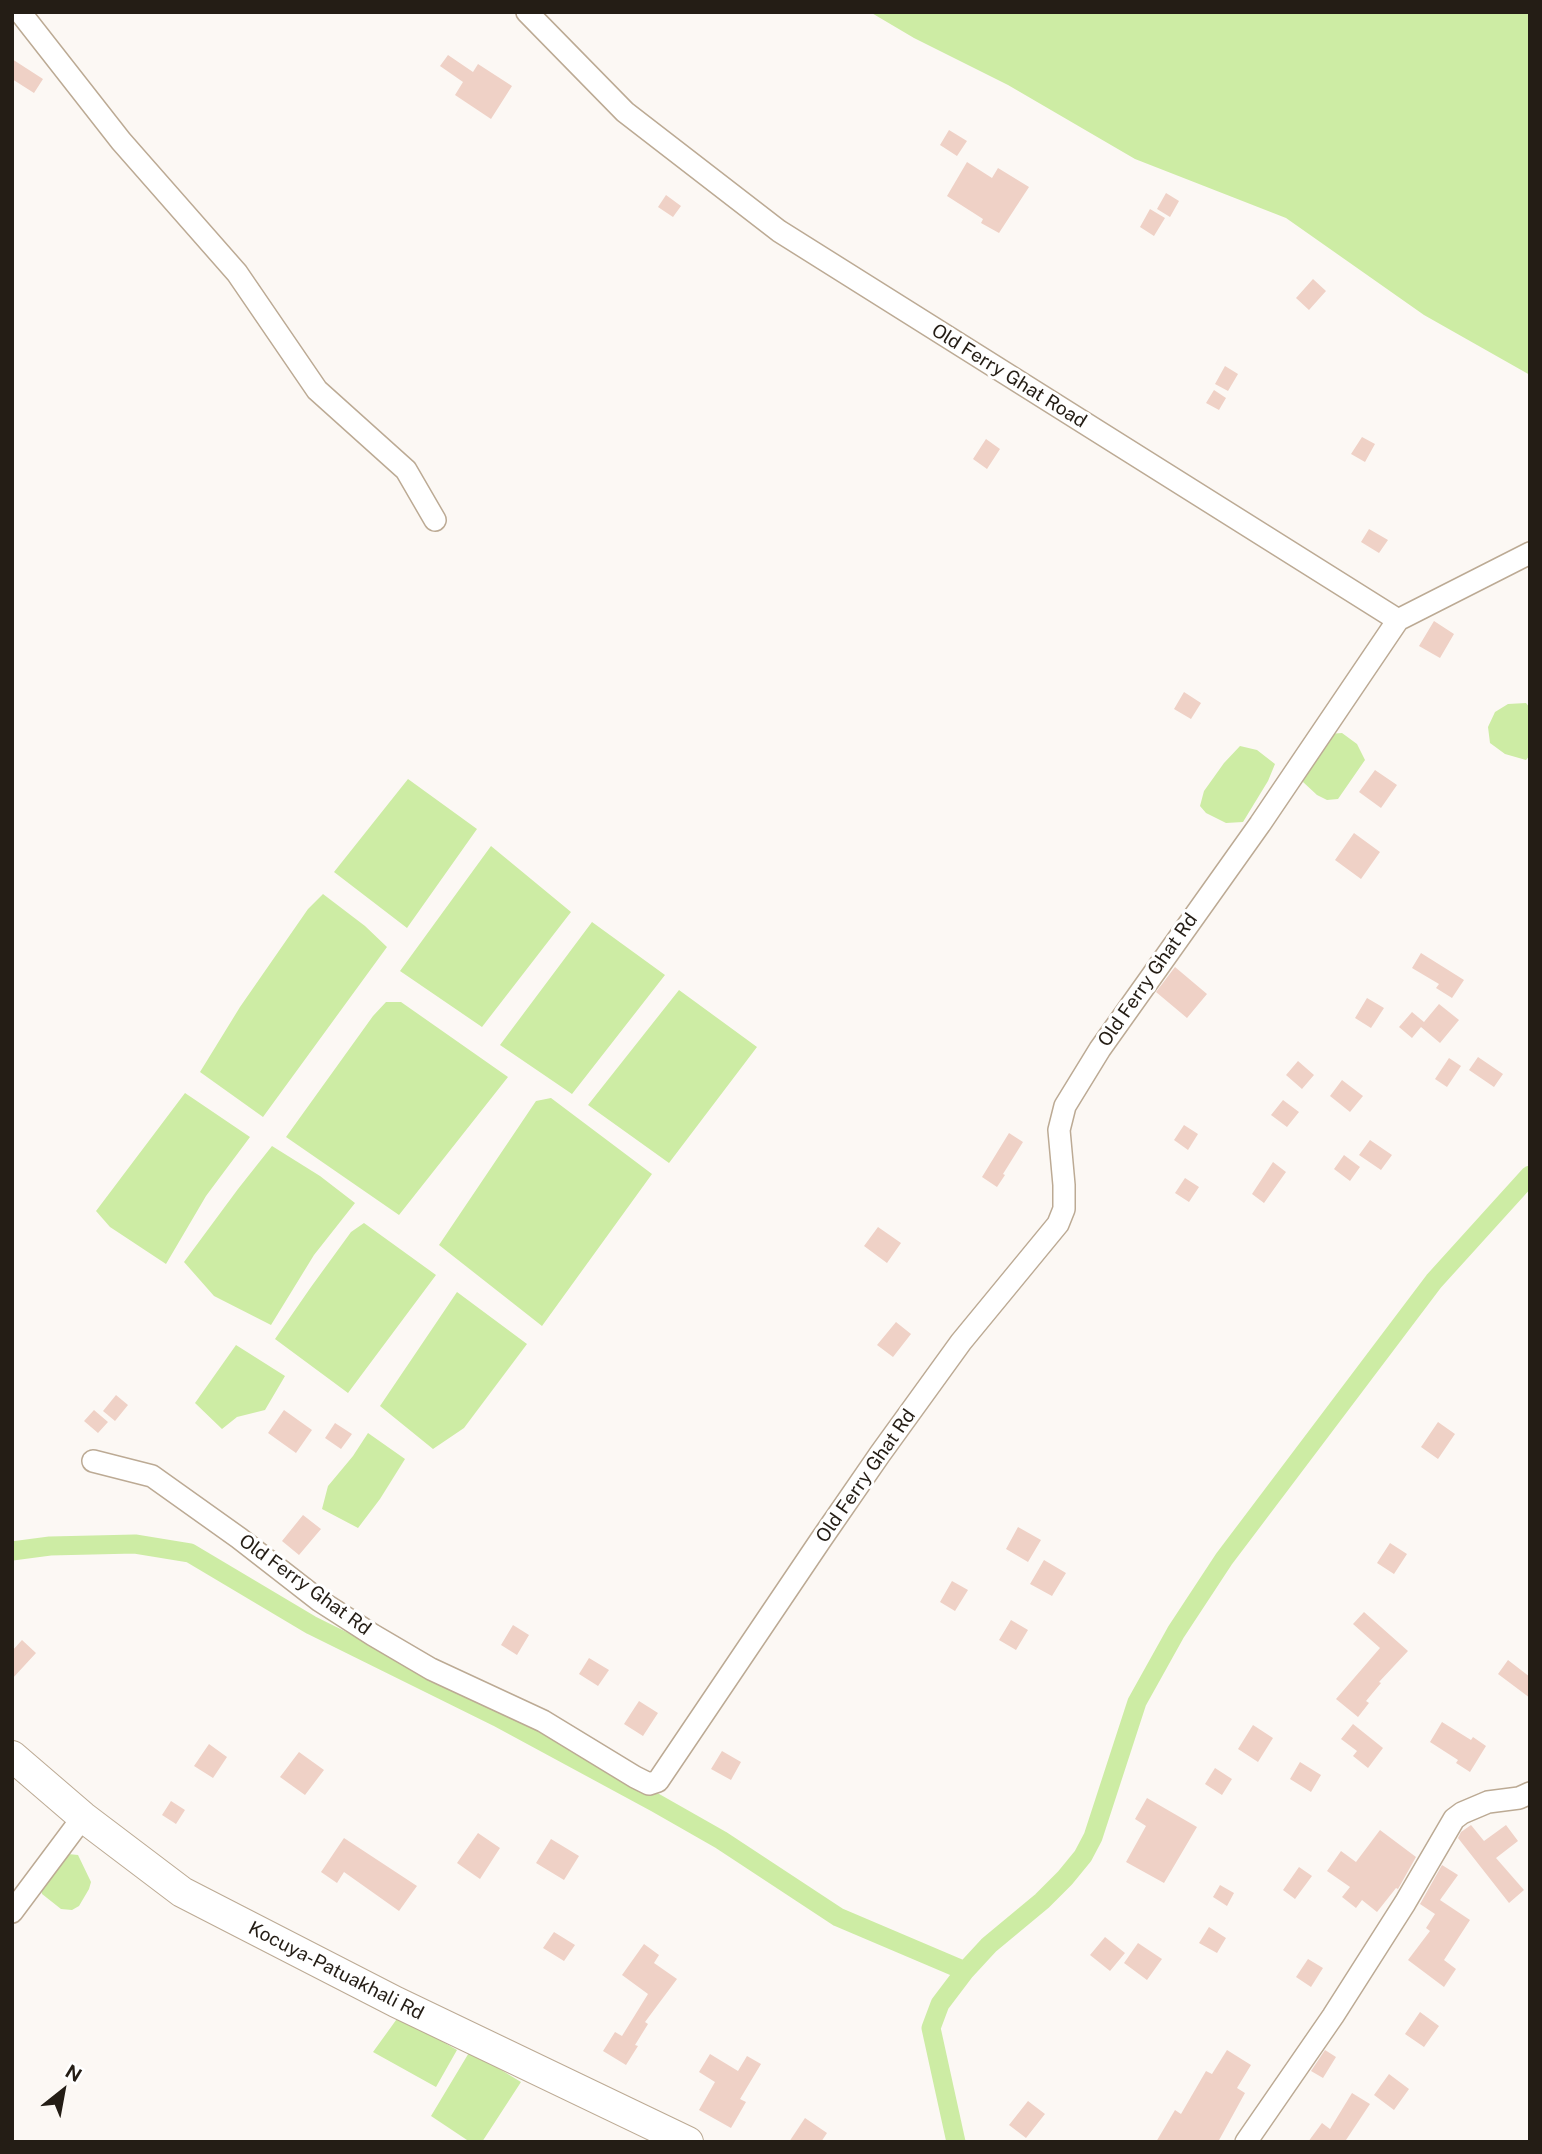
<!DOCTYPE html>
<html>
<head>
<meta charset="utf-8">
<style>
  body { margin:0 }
  #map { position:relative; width:1542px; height:2154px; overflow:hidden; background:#fcf8f4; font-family:"Public Sans",sans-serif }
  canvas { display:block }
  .frame { position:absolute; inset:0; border:14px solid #241d15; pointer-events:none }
  .north { position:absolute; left:28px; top:2056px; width:70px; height:70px; -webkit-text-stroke:5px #fff; paint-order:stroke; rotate:31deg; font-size:19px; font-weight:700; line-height:28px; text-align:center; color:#241d15 }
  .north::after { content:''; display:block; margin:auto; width:24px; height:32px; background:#241d15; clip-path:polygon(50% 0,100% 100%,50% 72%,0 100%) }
</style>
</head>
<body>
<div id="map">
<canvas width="1542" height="2154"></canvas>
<div class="frame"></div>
<div class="north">N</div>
</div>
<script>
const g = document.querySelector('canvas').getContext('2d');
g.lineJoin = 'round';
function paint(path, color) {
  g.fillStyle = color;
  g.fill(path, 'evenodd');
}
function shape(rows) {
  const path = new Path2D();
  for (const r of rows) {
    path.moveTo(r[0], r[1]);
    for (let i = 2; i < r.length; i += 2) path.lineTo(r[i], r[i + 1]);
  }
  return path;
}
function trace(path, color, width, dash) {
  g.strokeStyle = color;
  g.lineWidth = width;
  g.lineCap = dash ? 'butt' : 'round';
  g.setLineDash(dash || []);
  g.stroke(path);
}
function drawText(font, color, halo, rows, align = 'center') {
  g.font = font + ' "Public Sans",sans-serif';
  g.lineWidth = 6;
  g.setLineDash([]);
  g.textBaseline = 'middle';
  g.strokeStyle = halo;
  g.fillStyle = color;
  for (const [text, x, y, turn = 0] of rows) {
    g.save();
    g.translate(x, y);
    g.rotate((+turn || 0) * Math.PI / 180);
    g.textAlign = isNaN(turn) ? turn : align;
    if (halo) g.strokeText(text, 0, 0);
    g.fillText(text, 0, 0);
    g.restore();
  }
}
paint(shape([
  [870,12,1530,12,1530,375,1424,315,1286,218,1135,159,1008,85,914,38],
  [1526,703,1530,708,1530,755,1526,760,1505,754,1490,743,1488,727,1495,712,1508,704],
  [1342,733,1357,744,1365,760,1338,799,1327,800,1317,795,1303,782,1304,775,1328,734],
  [1240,746,1257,750,1275,764,1268,781,1243,822,1226,823,1206,813,1200,806,1204,791,1224,763],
  [408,779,477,829,407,928,334,872],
  [491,846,571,912,482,1027,400,971],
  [323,894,365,926,387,947,263,1117,200,1072,240,1007,308,909],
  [592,922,665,975,572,1094,500,1045],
  [679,990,757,1047,669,1163,588,1105],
  [386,1002,401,1002,508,1077,399,1215,286,1137,373,1016],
  [185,1093,250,1137,206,1196,166,1264,110,1227,96,1211],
  [551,1098,652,1174,542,1326,439,1245,536,1101],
  [272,1146,320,1176,355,1203,314,1255,271,1325,214,1296,184,1262,238,1189],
  [364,1223,436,1275,348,1393,275,1339,311,1287,351,1232],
  [457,1292,527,1344,464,1428,433,1449,380,1406],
  [236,1345,285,1376,265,1410,237,1417,222,1429,195,1403],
  [368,1433,405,1459,380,1499,358,1528,322,1509,328,1486,353,1456],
  [68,1854,78,1855,91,1882,89,1889,79,1906,72,1910,61,1909,42,1894,41,1888],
  [399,2016,457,2050,436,2087,373,2052],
  [470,2051,521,2082,482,2142,470,2142,431,2116]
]), '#cdeca4');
trace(shape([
  [12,1551,50,1546,135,1544,190,1553,311,1625,497,1717,656,1803,721,1840,838,1917,965,1971,989,1945,1042,1901,1065,1878,1083,1856,1093,1837,1137,1702,1176,1632,1224,1559,1434,1281,1530,1175],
  [956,2142,931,2028,940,2004,965,1971]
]), '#cdeca4', 19);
paint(shape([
  [448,55,473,72,478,64,512,86,491,119,455,95,463,82,440,66],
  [12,59,43,79,34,93,12,79],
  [949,130,967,141,957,156,940,145],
  [967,162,992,178,998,168,1029,187,999,233,981,223,983,219,947,196],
  [1166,193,1179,201,1170,217,1157,209],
  [666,195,681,206,673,217,658,207],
  [1150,209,1165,218,1154,236,1140,227],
  [1313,279,1326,291,1309,310,1296,298],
  [1225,366,1238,374,1228,391,1215,384],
  [1214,390,1226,398,1219,410,1206,403],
  [1362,437,1375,444,1365,462,1351,454],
  [986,439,1000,449,987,469,973,459],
  [1369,529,1388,540,1379,553,1361,542],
  [1434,621,1454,634,1440,658,1419,646],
  [1184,692,1201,703,1191,719,1174,709],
  [1375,770,1397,785,1381,808,1359,792],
  [1354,833,1380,852,1361,879,1335,860],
  [1421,953,1464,980,1452,998,1436,988,1439,984,1412,968],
  [1175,967,1207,994,1187,1018,1156,992],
  [1367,998,1384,1008,1371,1028,1355,1018],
  [1439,1004,1459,1020,1440,1043,1421,1027,1412,1038,1399,1027,1412,1012,1424,1022],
  [1478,1057,1503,1074,1494,1087,1469,1070],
  [1449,1058,1461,1066,1447,1087,1435,1079],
  [1298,1061,1314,1075,1302,1089,1286,1075],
  [1342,1080,1363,1096,1350,1112,1330,1096],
  [1283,1100,1299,1112,1287,1127,1271,1115],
  [1184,1125,1198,1134,1188,1150,1174,1140],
  [1009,1133,1023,1142,1003,1174,1005,1175,997,1187,982,1177],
  [1370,1140,1392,1155,1381,1170,1359,1155],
  [1344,1155,1360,1167,1350,1181,1334,1169],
  [1273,1162,1286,1172,1264,1203,1252,1194],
  [1185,1178,1199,1187,1189,1202,1175,1193],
  [878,1227,901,1243,887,1263,864,1246],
  [896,1322,911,1334,893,1357,877,1345],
  [116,1395,128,1405,115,1421,103,1411],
  [94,1410,108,1422,98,1433,84,1421],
  [284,1410,312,1430,296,1453,268,1433],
  [1438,1422,1455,1434,1438,1459,1421,1447],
  [335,1423,352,1434,341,1449,325,1438],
  [303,1515,321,1529,299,1555,282,1541],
  [1018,1527,1041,1540,1028,1562,1006,1549],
  [1390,1543,1407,1554,1394,1574,1377,1563],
  [1044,1560,1066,1573,1052,1596,1030,1584],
  [952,1581,968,1590,955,1611,940,1602],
  [1364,1612,1408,1651,1379,1682,1381,1683,1366,1701,1369,1703,1358,1717,1336,1699,1380,1648,1353,1624],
  [1011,1620,1028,1630,1016,1650,999,1640],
  [513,1625,529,1635,517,1655,501,1645],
  [22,1640,36,1653,12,1679,12,1651],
  [589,1658,609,1670,598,1686,579,1674],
  [1508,1660,1530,1677,1530,1698,1498,1674],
  [639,1701,658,1713,643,1736,624,1724],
  [1442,1722,1471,1740,1473,1737,1486,1746,1470,1772,1456,1763,1458,1760,1430,1742],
  [1353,1724,1383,1748,1368,1768,1353,1756,1357,1751,1341,1739],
  [1253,1725,1273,1738,1258,1762,1238,1749],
  [209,1744,227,1757,213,1778,194,1766],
  [722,1751,741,1762,731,1780,711,1769],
  [299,1752,324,1770,305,1795,280,1777],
  [1300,1762,1321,1775,1311,1792,1290,1779],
  [1215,1768,1232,1779,1222,1795,1205,1784],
  [1147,1798,1197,1827,1164,1883,1126,1862,1146,1826,1135,1819],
  [171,1801,185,1810,176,1824,162,1815],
  [1471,1825,1484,1841,1506,1825,1518,1841,1496,1858,1524,1890,1509,1903,1458,1838,1461,1832],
  [1380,1830,1416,1857,1398,1889,1396,1888,1377,1912,1362,1900,1356,1908,1342,1897,1350,1887,1327,1871,1341,1851,1356,1862],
  [478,1833,500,1848,480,1879,457,1863],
  [344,1838,417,1886,399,1911,344,1872,337,1883,321,1872],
  [551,1839,579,1856,564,1880,536,1863],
  [1442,1865,1458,1875,1440,1900,1470,1920,1444,1960,1456,1969,1444,1987,1408,1960,1430,1931,1426,1928,1435,1914,1420,1904],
  [1299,1867,1312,1876,1295,1899,1283,1890],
  [1220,1885,1234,1893,1227,1906,1213,1897],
  [1209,1927,1226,1938,1217,1953,1199,1943],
  [554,1932,575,1945,564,1961,543,1948],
  [1105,1937,1125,1953,1110,1971,1090,1955],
  [1138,1943,1162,1959,1147,1980,1124,1963],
  [644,1944,659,1955,654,1963,677,1979,645,2022,648,2024,635,2045,638,2046,626,2065,603,2051,615,2032,622,2036,648,1994,622,1975],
  [1308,1959,1323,1968,1311,1987,1296,1977],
  [1420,2012,1439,2026,1424,2047,1405,2034],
  [1227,2050,1251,2065,1237,2088,1245,2093,1218,2142,1156,2142,1175,2110,1181,2114,1206,2071,1212,2074],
  [1325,2050,1336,2057,1323,2078,1311,2071],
  [710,2054,738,2071,747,2056,761,2064,740,2099,746,2102,731,2128,699,2110,715,2082,699,2072],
  [1389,2074,1409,2089,1394,2110,1374,2095],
  [1352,2093,1370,2104,1346,2140,1348,2142,1308,2142,1322,2123,1330,2129],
  [1028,2101,1045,2114,1026,2138,1009,2125],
  [805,2118,827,2133,821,2142,789,2142]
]), '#efd1c6');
const street = shape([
  [20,12,121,141,237,273,317,390,406,470,435,520],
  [527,12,625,112,779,231,1398,620],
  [93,1461,152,1476,239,1538,320,1601,373,1635,431,1669,543,1721,635,1777,649,1784,658,1781,820,1541,880,1454,961,1342,1058,1224,1064,1209,1064,1185,1059,1130,1065,1106,1100,1049,1260,824,1398,620,1530,553],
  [12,1912,83,1817],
  [1246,2142,1333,2016,1405,1903,1454,1819,1462,1813,1488,1802,1519,1798,1530,1793]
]);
const secondary = shape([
  [12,1756,83,1817,182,1892,396,2002,688,2142]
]);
trace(street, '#bcaa94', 24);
trace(secondary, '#bcaa94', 32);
trace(street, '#fff', 21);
trace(secondary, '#fff', 30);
drawText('19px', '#241d15', '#fff', [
  ["Old Ferry Ghat Road",1009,376,32],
  ["Old Ferry Ghat Rd",1148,980,-55],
  ["Old Ferry Ghat Rd",866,1476,-55],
  ["Old Ferry Ghat Rd",305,1585,36],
  ["Kocuya-Patuakhali Rd",336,1971,27]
]);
</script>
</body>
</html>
